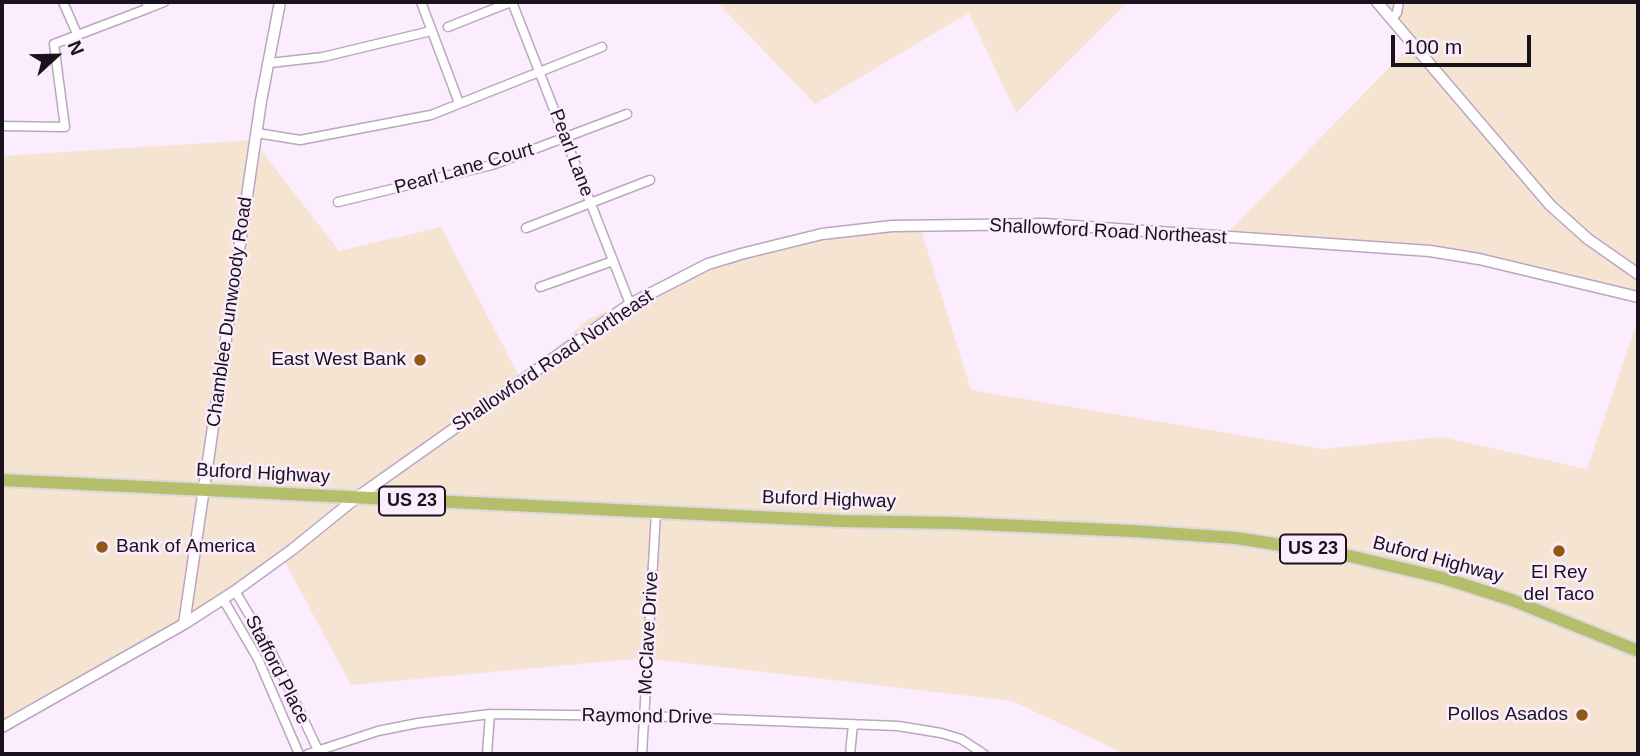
<!DOCTYPE html>
<html>
<head>
<meta charset="utf-8">
<style>
  body { margin:0 }
  #map { position:relative; width:1640px; height:756px; overflow:hidden; background:#fbecfe; font-family:Arial,sans-serif }
  canvas { display:block }
  .frame { position:absolute; inset:0; border:4px solid #1a121c; pointer-events:none }
  .north { position:absolute; left:21px; top:21px; width:70px; height:70px; -webkit-text-stroke:5px #fbecfe; paint-order:stroke; rotate:68deg; font-size:19px; font-weight:700; line-height:28px; text-align:center; color:#1a121c }
  .north::after { content:''; display:block; margin:auto; width:24px; height:32px; background:#1a121c; clip-path:polygon(50% 0,100% 100%,50% 72%,0 100%) }
  .scale { position:absolute; left:1391px; top:35px; width:140px; height:32px; box-sizing:border-box; border:4px solid #1a121c; border-top:0; padding-left:9px; font-size:21px; line-height:24px; white-space:nowrap; color:#1a121c; -webkit-text-stroke:5px #fbecfe; paint-order:stroke }
</style>
</head>
<body>
<div id="map">
<canvas width="1640" height="756"></canvas>
<div class="frame"></div>
<div class="north">N</div>
<div class="scale">100 m</div>
</div>
<script>
const g = document.querySelector('canvas').getContext('2d');
g.lineJoin = 'round';
function paint(path, color) {
  g.fillStyle = color;
  g.fill(path, 'evenodd');
}
function shape(rows) {
  const path = new Path2D();
  for (const r of rows) {
    path.moveTo(r[0], r[1]);
    for (let i = 2; i < r.length; i += 2) path.lineTo(r[i], r[i + 1]);
  }
  return path;
}
function trace(path, color, width, dash) {
  g.strokeStyle = color;
  g.lineWidth = width;
  g.lineCap = dash ? 'butt' : 'round';
  g.setLineDash(dash || []);
  g.stroke(path);
}
function drawText(font, color, halo, rows, align = 'center') {
  g.font = font + ' Arial,sans-serif';
  g.lineWidth = 5;
  g.setLineDash([]);
  g.textBaseline = 'middle';
  g.strokeStyle = halo;
  g.fillStyle = color;
  for (const [text, x, y, turn = 0] of rows) {
    g.save();
    g.translate(x, y);
    g.rotate((+turn || 0) * Math.PI / 180);
    g.textAlign = isNaN(turn) ? turn : align;
    if (halo) g.strokeText(text, 0, 0);
    g.fillText(text, 0, 0);
    g.restore();
  }
}
paint(shape([
  [717,2,1128,2,1016,113,969,13,815,104],
  [1369,2,1638,2,1638,299,1464,259,1224,237,1415,41],
  [253,140,339,251,441,227,521,380,587,320,725,259,918,220,971,390,1323,449,1441,437,1587,469,1638,319,1638,754,1125,754,1012,701,644,658,351,685,281,555,184,624,2,726,2,156]
]), '#f6e4d3');
const minor = shape([
  [63,2,78,36],
  [146,2,149,8,164,2],
  [421,2,459,103],
  [512,2,630,304],
  [1392,18,1397,13,1399,2],
  [448,27,511,2],
  [270,63,323,57,431,31],
  [2,126,65,127,54,44,149,8],
  [257,133,300,140,431,115,602,47],
  [338,202,492,165,627,114],
  [526,228,650,180],
  [540,287,613,261],
  [235,591,273,655,318,750],
  [223,599,258,659,299,754],
  [308,754,378,731,418,723,490,714,645,716,898,726,941,733,961,739,984,754],
  [487,754,490,714],
  [642,754,656,512],
  [850,754,853,724]
]);
const tertiary = shape([
  [1377,2,1550,205,1588,239,1638,274],
  [184,624,261,101,280,2],
  [2,727,184,624,235,591,293,549,356,498,630,304,708,264,741,254,822,234,892,226,1045,224,1430,251,1479,259,1638,297]
]);
const primary = shape([
  [2,480,841,521,955,523,1133,531,1236,538,1345,555,1443,578,1512,600,1638,651]
]);
trace(minor, '#bda5c2', 11);
trace(tertiary, '#bda5c2', 13);
trace(primary, '#dad9db', 16);
trace(minor, '#fff', 8);
trace(tertiary, '#fff', 10);
trace(primary, '#b5bf6b', 12);
for (const [x, y, r, color] of [
  [420,360,7,"#925914"],
  [102,547,7,"#925914"],
  [1559,551,7,"#925914"],
  [1582,715,7,"#925914"]
]) {
  const dot = new Path2D();
  dot.arc(x, y, r, 0, 2 * Math.PI);
  g.fillStyle = color;
  g.fill(dot);
  trace(dot, '#fbecfe', 2.5);
}
for (const [x, y, w] of [
  [412,501,66],
  [1313,549,66]
]) {
  const box = new Path2D();
  box.roundRect(x - w / 2, y - 14.5, w, 29, 5);
  g.fillStyle = '#fbecfe';
  g.fill(box);
  trace(box, '#1a121c', 2);
}
drawText('bold 18px', '#1a121c', null, [
  ["US 23",412,501],
  ["US 23",1313,549]
]);
drawText('19px', '#1a121c', '#fbecfe', [
  ["Pearl Lane",571,153,69],
  ["Pearl Lane Court",464,169,-16],
  ["Shallowford Road Northeast",1108,232,3],
  ["Chamblee Dunwoody Road",230,312,-82],
  ["Shallowford Road Northeast",553,361,-34],
  ["Buford Highway",263,474,3],
  ["Buford Highway",829,500,2],
  ["Buford Highway",1438,560,15],
  ["McClave Drive",649,633,-87],
  ["Stafford Place",277,670,63],
  ["Raymond Drive",647,717,1]
]);
drawText('19px', '#1a121c', '#fbecfe', [
  ["East West Bank",406,360],
  ["Bank of America",116,547,"left"],
  ["El Rey",1559,573,"center"],
  ["del Taco",1559,595,"center"],
  ["Pollos Asados",1568,715]
], 'right');
</script>
</body>
</html>
